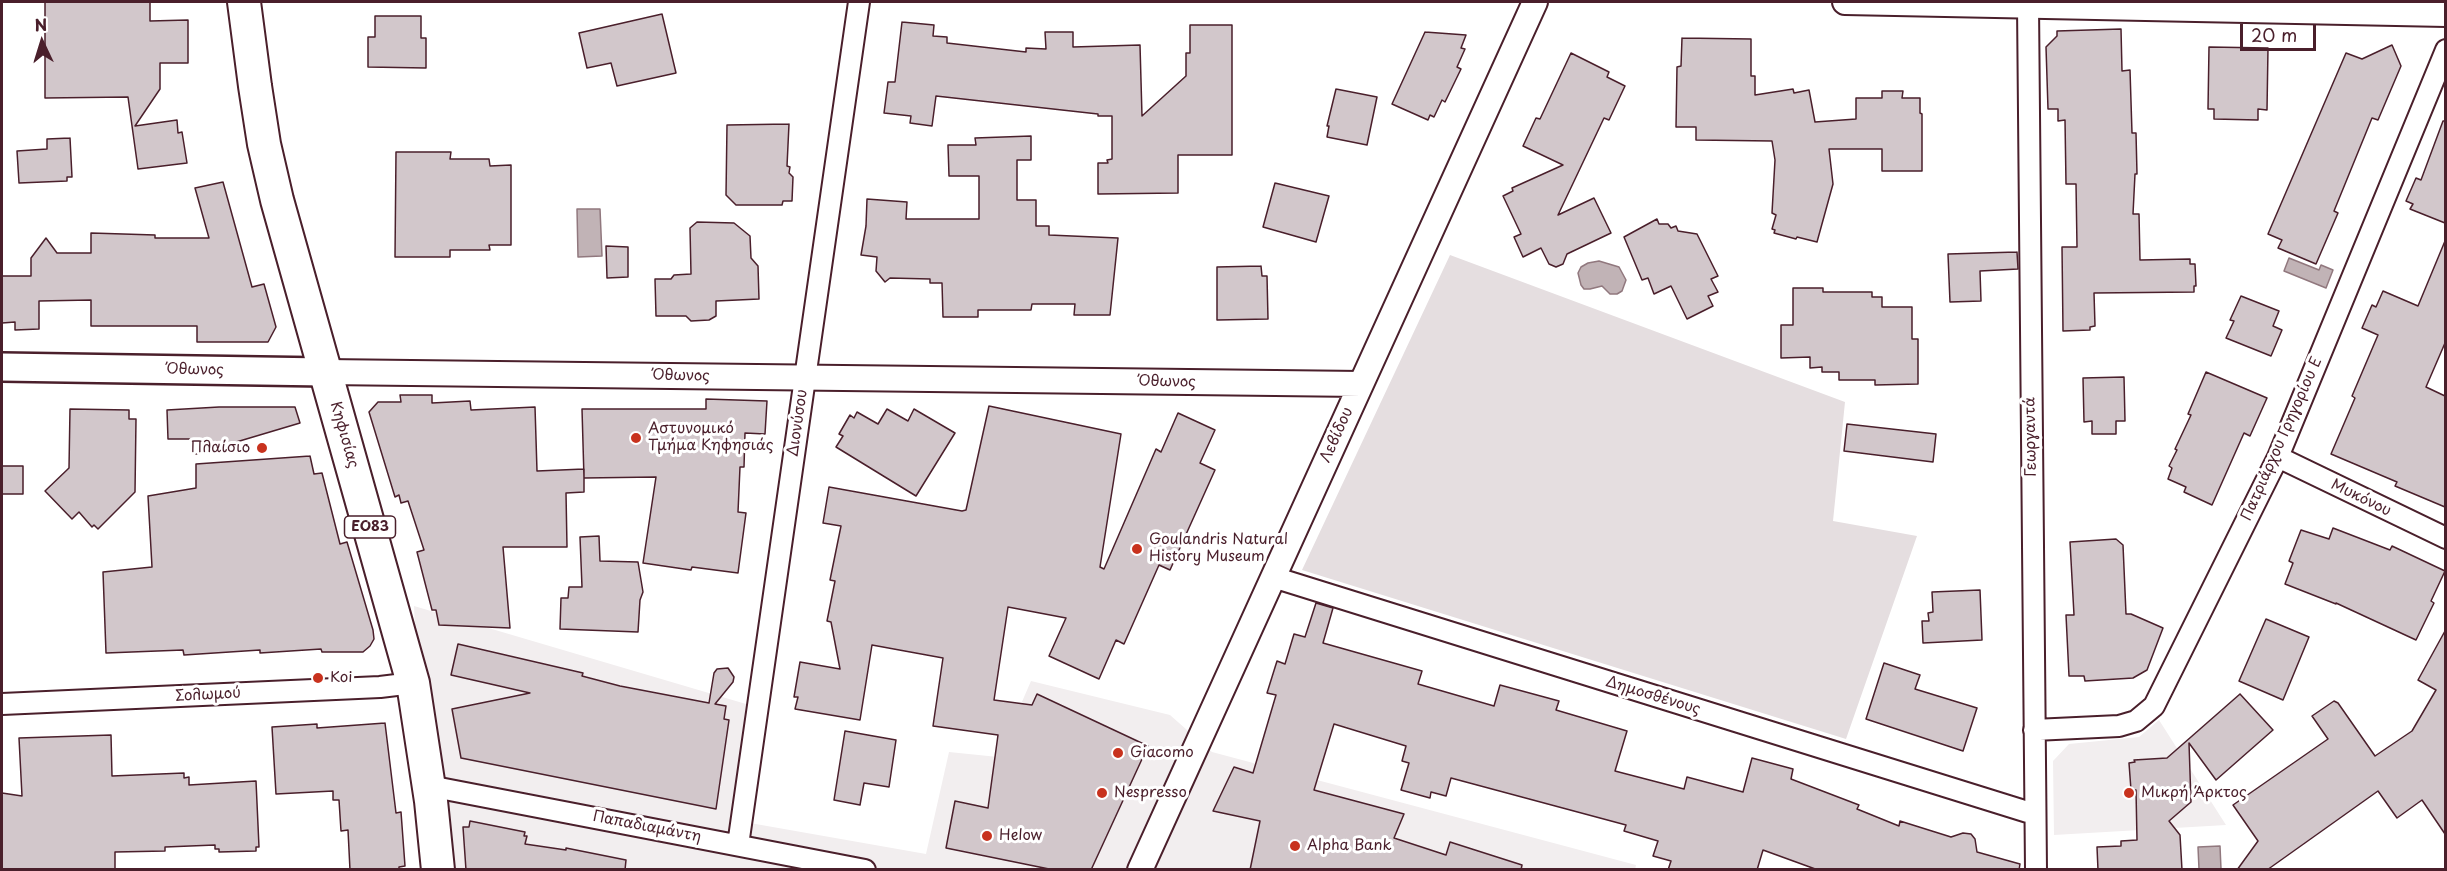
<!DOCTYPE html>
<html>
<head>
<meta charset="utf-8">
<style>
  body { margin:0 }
  #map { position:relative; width:2447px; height:871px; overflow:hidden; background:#fff; font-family:"Playpen Sans",sans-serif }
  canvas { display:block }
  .frame { position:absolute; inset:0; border:3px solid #4a1f2b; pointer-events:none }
  .north { position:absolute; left:12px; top:12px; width:60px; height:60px; -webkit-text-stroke:4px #fff; paint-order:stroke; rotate:356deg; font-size:16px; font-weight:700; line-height:24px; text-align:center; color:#4a1f2b }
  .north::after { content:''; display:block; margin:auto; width:21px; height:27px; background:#4a1f2b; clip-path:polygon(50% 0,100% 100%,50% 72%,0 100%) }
  .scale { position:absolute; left:2240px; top:24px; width:76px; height:27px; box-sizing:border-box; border:3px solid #4a1f2b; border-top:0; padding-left:8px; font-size:18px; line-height:21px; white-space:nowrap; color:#4a1f2b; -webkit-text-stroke:4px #fff; paint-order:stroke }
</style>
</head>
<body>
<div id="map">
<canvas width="2447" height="871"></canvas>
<div class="frame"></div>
<div class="north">N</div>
<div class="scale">20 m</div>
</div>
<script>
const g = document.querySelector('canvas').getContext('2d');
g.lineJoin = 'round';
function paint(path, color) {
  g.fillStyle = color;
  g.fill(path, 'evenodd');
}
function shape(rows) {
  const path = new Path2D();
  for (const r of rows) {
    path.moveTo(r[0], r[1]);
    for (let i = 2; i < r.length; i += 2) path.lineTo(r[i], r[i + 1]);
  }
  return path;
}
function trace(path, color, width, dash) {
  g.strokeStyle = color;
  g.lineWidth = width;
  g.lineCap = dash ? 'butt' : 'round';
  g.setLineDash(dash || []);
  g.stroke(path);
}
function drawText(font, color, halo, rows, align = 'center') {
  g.font = font + ' "Playpen Sans",sans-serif';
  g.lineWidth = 6;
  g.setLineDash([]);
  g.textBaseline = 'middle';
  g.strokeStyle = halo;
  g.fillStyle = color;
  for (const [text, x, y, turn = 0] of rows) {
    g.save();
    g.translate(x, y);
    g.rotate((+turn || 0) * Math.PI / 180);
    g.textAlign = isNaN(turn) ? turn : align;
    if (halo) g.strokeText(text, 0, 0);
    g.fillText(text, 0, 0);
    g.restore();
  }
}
paint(shape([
  [414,606,746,704,733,820,926,854,949,752,998,757,1031,681,1170,715,1212,752,1636,865,1635,870,425,869],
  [2159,720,2226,825,2054,835,2053,761,2069,744,2139,737]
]), '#f2eeef');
paint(shape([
  [1450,255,1845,402,1833,521,1917,536,1846,739,1302,570]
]), '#e5dee0');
const water = shape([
  [577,209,600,209,602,256,578,257,577,209],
  [2289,258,2319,270,2321,265,2333,270,2326,288,2284,271,2289,258],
  [1599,261,1619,267,1626,280,1622,291,1617,294,1610,294,1602,286,1590,289,1584,289,1581,285,1578,273,1581,267,1588,263,1599,261],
  [2220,846,2221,869,2199,869,2198,847,2220,846]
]);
paint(water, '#c1b3b6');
trace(water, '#91787e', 1.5);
const building = shape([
  [45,2,150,2,150,21,188,20,188,63,160,63,160,89,135,126,177,120,178,133,182,132,187,163,138,169,128,97,45,98,45,2],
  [662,14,676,73,617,86,611,63,587,68,579,33,662,14],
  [375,16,421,16,421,38,426,38,426,68,368,67,368,37,375,37,375,16],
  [902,22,934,25,933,36,947,37,947,43,1026,52,1026,48,1046,49,1045,32,1073,32,1073,47,1140,45,1142,116,1186,76,1186,53,1190,53,1190,25,1232,25,1232,155,1178,155,1178,193,1098,194,1098,163,1108,163,1107,160,1112,159,1112,116,1098,116,1098,114,936,96,932,126,910,123,911,116,884,113,888,82,895,82,902,22],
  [2121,29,2122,71,2130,70,2132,133,2136,133,2137,174,2135,174,2133,214,2139,214,2140,260,2190,259,2190,264,2195,264,2196,286,2194,286,2194,292,2094,293,2095,326,2090,327,2090,330,2063,331,2062,247,2077,247,2076,184,2066,184,2065,120,2058,121,2058,109,2048,109,2046,47,2057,36,2057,31,2121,29],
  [1425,32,1466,35,1461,48,1465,49,1457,67,1461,69,1445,102,1442,100,1434,117,1430,115,1428,120,1392,104,1425,32],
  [1682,38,1751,39,1751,76,1755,76,1755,95,1793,89,1794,93,1809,90,1815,122,1856,119,1856,98,1882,98,1882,91,1903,91,1902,98,1920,98,1920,113,1922,114,1922,171,1882,171,1882,149,1829,149,1833,184,1817,242,1797,237,1796,239,1774,233,1775,230,1772,229,1776,215,1772,213,1775,160,1772,141,1696,140,1696,127,1676,127,1677,67,1681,66,1682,38],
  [2392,45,2401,66,2378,120,2372,118,2334,211,2338,213,2316,264,2278,248,2282,240,2268,234,2346,53,2362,59,2392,45],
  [2209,47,2268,48,2267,110,2258,109,2258,120,2214,119,2214,109,2208,109,2209,47],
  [1571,53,1609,72,1607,77,1625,86,1609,120,1604,118,1558,215,1594,198,1611,233,1567,254,1563,264,1556,267,1549,264,1541,248,1523,257,1514,237,1521,234,1503,196,1513,191,1512,188,1563,165,1523,146,1536,118,1540,119,1571,53],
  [1336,89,1377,97,1367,145,1327,137,1329,126,1327,126,1336,89],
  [2443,121,2445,121,2445,223,2410,209,2413,204,2406,201,2416,178,2421,180,2443,121],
  [789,124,787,166,790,167,789,173,793,177,792,201,783,201,782,205,736,205,726,195,727,125,789,124],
  [1031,136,1031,160,1017,160,1017,200,1036,200,1036,226,1049,226,1049,235,1118,238,1110,315,1074,315,1075,304,1032,304,1031,310,978,310,978,317,943,317,942,283,930,283,930,279,890,278,885,282,876,271,877,257,861,255,866,226,867,199,907,202,906,219,979,219,979,176,949,176,948,145,976,145,975,138,1031,136],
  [70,138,72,177,67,177,67,181,19,183,17,151,47,149,47,139,70,138],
  [396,152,451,152,450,159,489,159,490,166,511,165,511,245,489,245,490,250,450,250,450,257,395,257,396,152],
  [223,182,252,287,264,284,276,327,268,342,197,342,197,326,91,326,91,300,39,301,39,329,15,330,15,322,2,323,2,276,31,276,31,258,46,238,57,253,91,253,91,233,155,235,155,238,209,238,195,188,223,182],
  [1275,183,1329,196,1316,242,1263,227,1275,183],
  [1657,219,1659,224,1668,224,1671,228,1676,226,1678,231,1697,234,1718,276,1711,279,1718,292,1708,296,1713,306,1687,319,1671,286,1654,294,1648,278,1642,280,1624,237,1657,219],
  [697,222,734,223,750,236,751,258,758,266,759,299,716,301,716,316,709,320,691,321,686,316,656,316,655,279,671,279,674,275,691,274,690,228,697,222],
  [2445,241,2445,343,2426,387,2445,396,2445,507,2395,486,2397,482,2331,454,2355,398,2352,396,2378,335,2362,328,2372,305,2376,307,2383,291,2418,306,2445,241],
  [606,246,628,247,628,277,607,278,606,246],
  [2017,252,2018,269,1980,271,1981,301,1950,302,1948,254,2017,252],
  [1261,266,1262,276,1267,276,1268,319,1217,320,1217,267,1261,266],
  [1793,288,1823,288,1823,292,1872,292,1872,297,1882,297,1882,307,1912,307,1912,339,1918,339,1918,384,1875,385,1875,380,1839,380,1839,372,1822,372,1822,367,1810,368,1810,357,1781,358,1781,325,1793,325,1793,288],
  [2241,296,2279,311,2273,326,2282,330,2271,356,2226,338,2234,321,2230,320,2241,296],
  [2206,372,2267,398,2250,436,2244,433,2212,505,2184,492,2186,487,2168,479,2172,468,2169,466,2177,450,2175,449,2191,415,2188,414,2206,372],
  [2124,377,2125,421,2116,421,2116,434,2092,434,2092,421,2084,422,2083,378,2124,377],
  [400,395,432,395,432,403,470,401,471,410,535,407,537,471,584,469,584,492,566,493,567,547,503,547,510,628,439,625,436,610,432,610,417,552,424,550,408,501,401,503,399,495,395,497,369,412,378,402,401,402,400,395],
  [706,399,767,401,765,434,745,433,744,467,740,467,738,512,746,513,738,573,692,567,691,570,643,563,656,477,584,478,582,409,706,409,706,399],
  [989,406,1121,434,1100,567,1104,569,1156,449,1161,452,1178,413,1215,430,1200,463,1215,470,1170,570,1159,565,1124,644,1116,640,1099,679,1049,656,1066,618,1008,607,994,700,1032,705,1037,694,1148,746,1091,870,1054,870,946,848,955,801,988,808,998,735,933,726,943,658,872,645,860,720,795,709,798,697,794,697,800,662,840,669,831,622,827,621,835,581,830,580,841,526,823,523,829,487,962,511,966,510,989,406],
  [219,407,295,407,300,423,196,454,196,439,168,439,167,410,219,407],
  [70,409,129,410,129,419,136,419,135,492,98,529,94,525,92,527,79,512,72,519,45,491,69,468,70,409],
  [887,409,908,421,914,409,955,433,916,496,836,447,843,436,839,434,850,415,854,418,857,412,878,424,887,409],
  [1847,424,1936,434,1933,462,1844,451,1847,424],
  [310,456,314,474,322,473,340,544,347,542,373,630,374,639,370,646,363,652,322,652,321,649,260,653,260,650,184,655,183,650,106,653,103,572,152,567,148,496,196,488,196,464,310,456],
  [2,466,23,466,23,494,2,494,2,466],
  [2333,528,2390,550,2392,546,2445,571,2431,601,2434,603,2416,640,2336,603,2336,604,2285,584,2293,563,2289,561,2301,530,2329,539,2333,528],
  [599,536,600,561,638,562,643,592,640,600,638,632,560,629,561,598,568,598,569,587,582,587,580,537,599,536],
  [2116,539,2123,545,2126,614,2131,614,2163,628,2147,670,2133,678,2085,681,2084,676,2069,676,2066,615,2074,615,2070,542,2116,539],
  [1980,590,1982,640,1923,643,1922,621,1929,621,1928,613,1933,612,1932,592,1980,590],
  [1316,603,1333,608,1323,643,1422,671,1418,684,1494,706,1500,685,1559,701,1556,710,1627,731,1615,771,1684,789,1687,777,1743,792,1752,758,1793,769,1791,779,1859,805,1857,809,1899,826,1900,821,1951,837,1963,833,1971,834,1975,839,1977,852,2020,864,2019,870,1818,870,1763,850,1757,870,1668,870,1671,861,1653,856,1658,841,1624,831,1626,825,1451,778,1446,796,1431,792,1430,798,1401,790,1409,763,1402,761,1406,746,1334,724,1314,790,1404,814,1394,838,1446,855,1450,842,1522,865,1521,870,1250,870,1260,821,1213,811,1234,767,1253,773,1276,695,1267,693,1277,661,1285,664,1294,634,1305,637,1316,603],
  [2266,619,2309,637,2283,700,2239,681,2266,619],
  [2445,631,2445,834,2422,800,2397,818,2378,791,2267,870,2237,870,2258,841,2233,805,2328,739,2312,716,2334,701,2338,703,2375,756,2412,731,2436,690,2418,680,2445,631],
  [458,644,583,673,582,676,620,686,709,703,714,673,717,669,728,668,734,677,733,682,715,704,726,706,724,719,729,720,716,809,461,758,452,709,530,693,451,675,458,644],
  [1884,663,1920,675,1915,689,1977,708,1963,751,1866,719,1884,663],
  [2240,694,2273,730,2216,780,2189,743,2191,802,2169,821,2180,835,2182,870,2098,870,2097,847,2121,846,2121,841,2137,840,2136,790,2131,790,2129,763,2135,762,2134,760,2167,758,2240,694],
  [385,723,396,813,401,812,405,866,399,867,399,870,350,870,348,830,341,831,339,800,333,800,333,791,276,794,272,727,317,724,317,728,385,723],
  [845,731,896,740,889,787,864,783,860,805,834,800,845,731],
  [111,735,112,776,184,773,184,778,189,777,189,785,256,781,259,847,256,847,256,851,219,852,219,849,215,849,215,845,165,847,165,851,115,852,115,870,2,870,2,793,22,796,19,738,111,735],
  [470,821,525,832,524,836,527,836,525,844,566,850,566,848,626,860,625,870,466,870,463,827,469,827,470,821]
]);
paint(building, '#d2c7cb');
trace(building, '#4a1f2b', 1.5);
const minor = shape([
  [2028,5,2036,870],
  [2278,457,2446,538],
  [1273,577,2034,814],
  [2,704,380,687,413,683],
  [2034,730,2119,726,2136,721,2154,706,2278,457,2446,50],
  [429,786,865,870],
  [738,845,859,2]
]);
const tertiary = shape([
  [1845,2,2446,14],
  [325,372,1361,384],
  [1140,870,1535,2]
]);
const secondary = shape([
  [2,367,325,372]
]);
const primary = shape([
  [244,2,255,86,264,144,277,200,413,683,431,801,438,870]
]);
trace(minor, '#4a1f2b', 24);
trace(tertiary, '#4a1f2b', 28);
trace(secondary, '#4a1f2b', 32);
trace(primary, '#4a1f2b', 36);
trace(minor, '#fff', 20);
trace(tertiary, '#fff', 24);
trace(secondary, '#fff', 27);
trace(primary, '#fff', 32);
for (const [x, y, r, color] of [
  [636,438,6,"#c8321e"],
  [262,448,6,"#c8321e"],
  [1137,549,6,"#c8321e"],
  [318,678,6,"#c8321e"],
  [1118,753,6,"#c8321e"],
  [1102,793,6,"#c8321e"],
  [2129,793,6,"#c8321e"],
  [987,836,6,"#c8321e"],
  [1295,846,6,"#c8321e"]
]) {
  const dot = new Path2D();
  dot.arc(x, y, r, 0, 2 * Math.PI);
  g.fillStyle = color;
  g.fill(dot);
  trace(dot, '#fff', 2);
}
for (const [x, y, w] of [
  [370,527,51]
]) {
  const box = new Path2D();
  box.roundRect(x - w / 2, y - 11, w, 22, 4.5);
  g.fillStyle = '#fff';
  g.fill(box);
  trace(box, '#4a1f2b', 1.5);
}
drawText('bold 14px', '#4a1f2b', null, [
  ["ΕΟ83",370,527]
]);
drawText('15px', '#4a1f2b', '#fff', [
  ["Όθωνος",195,370,1],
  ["Όθωνος",681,376,1],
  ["Όθωνος",1167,382,1],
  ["Διονύσου",798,423,-82],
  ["Κηφισίας",344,435,74],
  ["Λεβίδου",1337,435,-66],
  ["Γεωργαντά",2031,437,-91],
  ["Πατριάρχου Γρηγορίου Ε",2282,439,-66],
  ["Μυκόνου",2361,498,26],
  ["Σολωμού",208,695,-3],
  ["Δημοσθένους",1653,696,17],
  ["Παπαδιαμάντη",647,827,11]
]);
drawText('15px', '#4a1f2b', '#fff', [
  ["Αστυνομικό",648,429],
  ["Τμήμα Κηφησιάς",648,446],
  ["Πλαίσιο",250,448,"right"],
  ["Goulandris Natural",1149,540],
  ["History Museum",1149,557],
  ["Koi",330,678],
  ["Giacomo",1130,753],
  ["Nespresso",1114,793],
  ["Μικρή Άρκτος",2141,793],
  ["Helow",999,836],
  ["Alpha Bank",1307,846]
], 'left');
</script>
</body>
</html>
